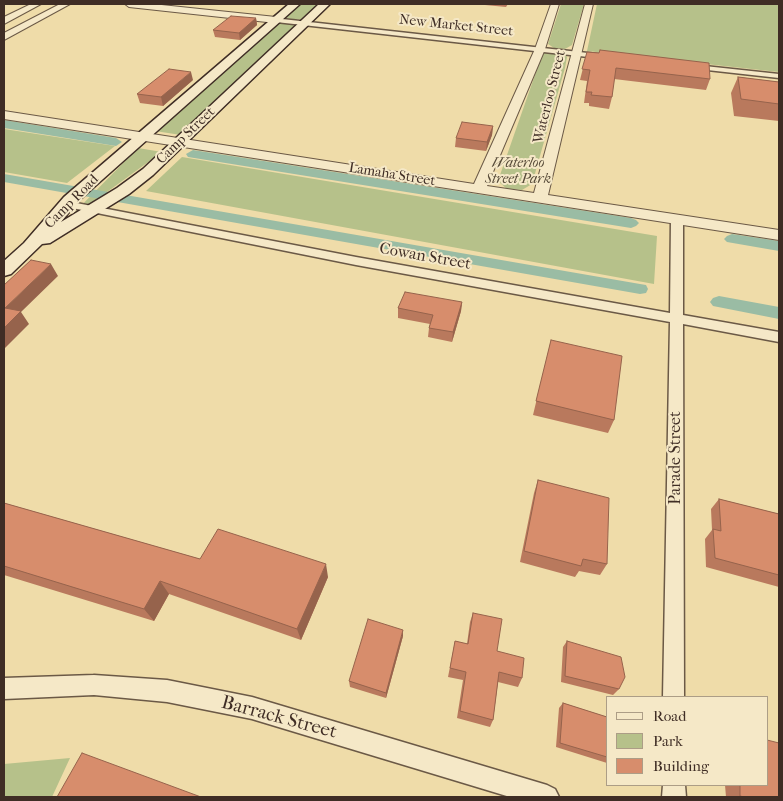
<!DOCTYPE html>
<html>
<head>
<meta charset="utf-8">
<style>
  body { margin:0 }
  #map { position:relative; width:783px; height:801px; overflow:hidden; background:#efdca9; font-family:"IM FELL French Canon",serif }
  canvas { display:block }
  .frame { position:absolute; inset:0; border:5px solid #3f2d25; pointer-events:none }
  .legend { position:absolute; left:606px; top:696px; width:162px; height:90px; box-sizing:border-box; background:#f5e8c7; border:1px solid #ac9d86; margin:0; padding:6px 9px; list-style:none; font-size:15px; color:#3f2d25 }
  .legend li { display:flex; align-items:center; gap:10px; height:25px }
  .legend b { width:25px; border:1px solid #ac9d86 }
</style>
</head>
<body>
<div id="map">
<canvas width="783" height="801"></canvas>
<div class="frame"></div>
<ul class="legend">
<li><b style="height:6px;background:#f5e8c7"></b>Road</li>
<li><b style="height:14px;background:#b6c18a"></b>Park</li>
<li><b style="height:14px;background:#d78d6c"></b>Building</li>
</ul>
</div>
<script>
const g = document.querySelector('canvas').getContext('2d');
g.lineJoin = 'round';
function paint(path, color) {
  g.fillStyle = color;
  g.fill(path, 'evenodd');
}
function shape(rows) {
  const path = new Path2D();
  for (const r of rows) {
    path.moveTo(r[0], r[1]);
    for (let i = 2; i < r.length; i += 2) path.lineTo(r[i], r[i + 1]);
  }
  return path;
}
function trace(path, color, width, dash) {
  g.strokeStyle = color;
  g.lineWidth = width;
  g.lineCap = dash ? 'butt' : 'round';
  g.setLineDash(dash || []);
  g.stroke(path);
}
function drawText(font, color, halo, rows, align = 'center') {
  g.font = font + ' "IM FELL French Canon",serif';
  g.lineWidth = 4;
  g.setLineDash([]);
  g.textBaseline = 'middle';
  g.strokeStyle = halo;
  g.fillStyle = color;
  for (const [text, x, y, turn = 0] of rows) {
    g.save();
    g.translate(x, y);
    g.rotate((+turn || 0) * Math.PI / 180);
    g.textAlign = isNaN(turn) ? turn : align;
    if (halo) g.strokeText(text, 0, 0);
    g.fillText(text, 0, 0);
    g.restore();
  }
}
paint(shape([
  [300,4,321,4,304,20,283,18],
  [561,4,584,4,572,45,565,49,554,48,548,44],
  [597,4,779,4,779,72,587,51],
  [279,23,297,25,181,135,155,131],
  [543,52,564,53,567,57,565,68,532,184,522,190,507,189,499,182,500,175],
  [4,129,115,146,67,183,4,172],
  [138,148,162,152,63,224],
  [182,157,657,236,654,284,146,191],
  [70,758,52,797,4,797,4,764]
]), '#b6c18a');
paint(shape([
  [4,120,116,138,122,142,116,146,4,128,4,120],
  [193,150,631,218,636,220,639,223,636,226,631,228,188,157,186,154,193,150],
  [4,174,640,284,646,285,648,289,646,293,640,294,4,182,4,174],
  [732,234,779,241,779,251,727,242,724,239,727,236,732,234],
  [719,296,779,307,779,319,713,306,710,302,713,298,719,296]
]), '#9abca4');
const minor = shape([
  [273,18,606,55,610,57,606,59,276,22,272,20,273,18],
  [686,64,779,74,779,78,689,68,685,66,686,64],
  [66,201,356,257,670,313,671,219,677,216,681,217,683,219,683,315,779,332,779,342,683,324,684,697,663,697,670,322,356,265,62,206,61,204,62,202,66,201],
  [94,675,167,680,252,697,547,785,555,789,559,797,510,797,252,719,167,702,94,695,4,699,4,678,94,675],
  [663,785,685,785,686,797,662,797,663,785]
]);
const tertiary = shape([
  [31,4,41,4,4,24,4,17,31,4],
  [60,4,70,4,4,40,4,33,60,4],
  [125,4,152,4,276,17,281,20,276,23,129,7,125,4],
  [551,4,559,4,545,49,487,186,534,193,585,4,593,4,548,195,779,230,779,240,4,119,4,111,474,184,535,49,551,4]
]);
const secondary = shape([
  [289,4,300,4,76,203,61,222,117,188,143,169,319,4,330,4,153,175,129,194,50,243,42,244,11,274,4,276,4,261,24,243,64,197,289,4]
]);
trace(minor, '#6b5946', 3);
trace(tertiary, '#6b5946', 2);
trace(secondary, '#3f2d25', 3);
paint(minor, '#f5e8c7');
paint(tertiary, '#f5e8c7');
paint(secondary, '#f5e8c7');
paint(shape([
  [485,4,508,4,506,7,485,5],
  [256,18,257,25,240,40,215,37,213,30],
  [587,52,710,79,706,90,614,79,612,97,609,109,589,106,589,103,584,103,587,81,580,80],
  [738,77,779,82,779,121,734,116,731,93],
  [193,80,163,106,140,103,137,94],
  [493,126,492,135,486,151,455,147,456,138],
  [462,302,461,311,452,342,428,337,429,328,430,324,398,318,398,308],
  [551,340,614,420,608,433,533,415],
  [538,480,607,564,600,575,579,571,575,577,520,562,534,493],
  [719,499,779,514,779,587,706,567,705,539,712,530,711,509],
  [4,503,200,559,328,577,301,640,169,594,154,621,4,575],
  [473,613,497,651,522,678,518,687,498,682,493,720,490,727,457,718,463,680,448,677,455,641,467,644,470,622],
  [403,636,386,698,350,687,349,681],
  [567,641,619,689,613,695,561,682,563,647],
  [563,703,607,717,607,763,556,747,559,708],
  [725,785,767,785,779,797,726,797]
]), '#b9795d');
paint(shape([
  [256,18,257,25,240,40,239,33],
  [191,72,193,80,163,106,161,97],
  [493,126,492,135,486,151,487,142],
  [51,264,58,276,21,312,29,324,4,349,5,308],
  [462,302,461,311,452,342,453,332],
  [326,564,328,577,301,640,297,629],
  [160,581,169,594,154,621,144,609],
  [403,630,403,636,386,698,386,693]
]), '#96634c');
const building = shape([
  [231,16,256,18,239,33,213,30,231,16],
  [600,50,709,63,710,79,616,68,612,97,591,95,592,92,586,92,590,70,582,69,587,52,599,53,600,50],
  [169,69,191,72,161,97,137,94,169,69],
  [738,77,779,82,779,104,741,99,738,77],
  [462,122,493,126,487,142,456,138,462,122],
  [31,260,51,264,5,308,21,311,4,328,4,285,31,260],
  [405,292,462,302,453,332,429,328,433,315,398,308,405,292],
  [551,340,622,356,614,420,536,401,551,340],
  [538,480,609,498,607,564,583,559,581,566,524,551,538,480],
  [719,499,779,514,779,575,715,558,713,529,721,531,719,499],
  [4,503,200,559,218,529,326,564,297,629,160,581,144,609,4,566,4,503],
  [473,613,502,619,497,651,524,658,522,678,499,672,493,720,460,711,466,672,450,668,455,641,468,644,473,613],
  [368,619,403,630,386,693,349,681,368,619],
  [567,641,621,657,625,677,619,689,565,676,567,641],
  [563,703,607,717,607,757,560,743,563,703],
  [767,740,779,743,779,797,744,797,740,796,740,785,767,785,767,740],
  [82,753,201,797,57,797,82,753]
]);
paint(building, '#d78d6c');
trace(building, '#96634c', 1);
drawText('14px', '#3f2d25', '#f5e8c7', [
  ["New Market Street",456,26,6],
  ["Waterloo Street",550,97,-76],
  ["Camp Street",186,136,-44],
  ["Lamaha Street",392,175,9],
  ["Camp Road",72,202,-45]
]);
drawText('italic 14px', '#574b39', '#f5e8c7', [
  ["Waterloo",518,164],
  ["Street Park",518,180]
]);
drawText('16px', '#3f2d25', '#f5e8c7', [
  ["Cowan Street",425,257,10],
  ["Parade Street",676,458,-90]
]);
drawText('19px', '#3f2d25', '#f5e8c7', [
  ["Barrack Street",279,718,15]
]);
</script>
</body>
</html>
